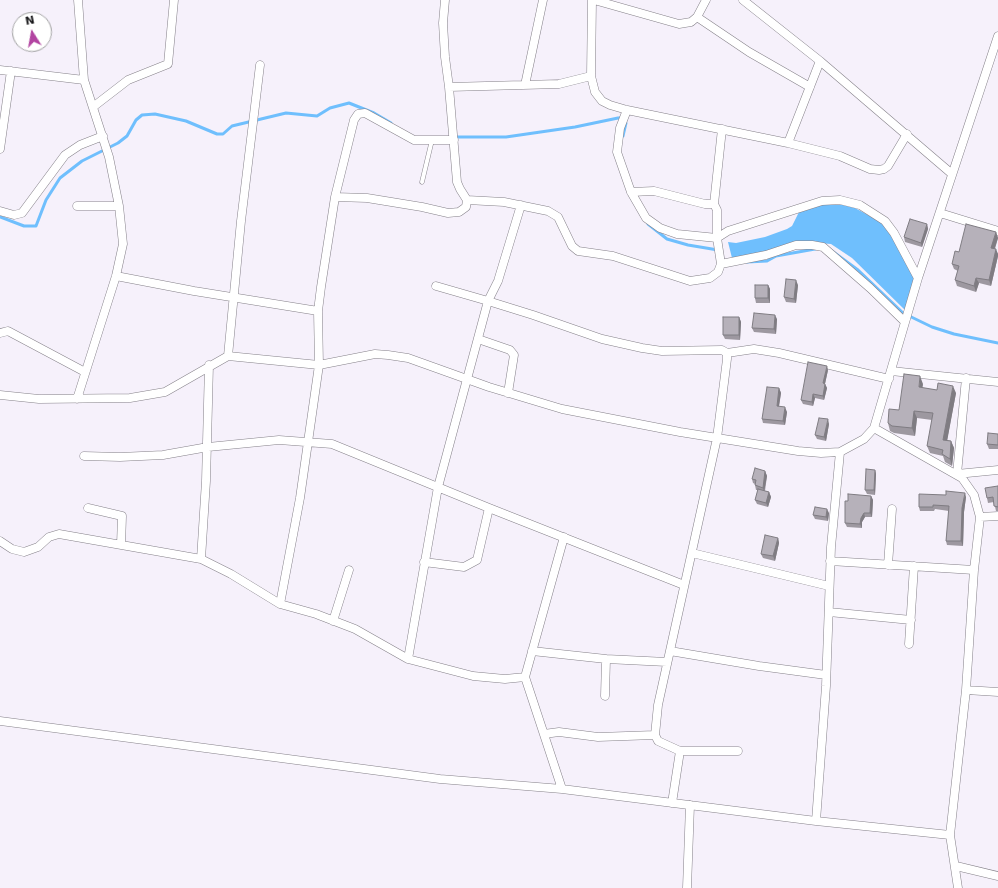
<!DOCTYPE html>
<html>
<head>
<meta charset="utf-8">
<style>
  body { margin:0 }
  #map { position:relative; width:998px; height:888px; overflow:hidden; background:#f6f1fb; font-family:"DejaVu Sans",sans-serif }
  canvas { display:block }
  .north { position:absolute; left:12px; top:12px; width:40px; height:40px; box-sizing:border-box; background:#fff; border:1px solid #a2a2a3; border-radius:50%; rotate:349deg; font-size:11px; font-weight:700; line-height:16px; text-align:center; color:#171619 }
  .north::after { content:''; display:block; margin:auto; width:14px; height:18px; background:#b244a1; clip-path:polygon(50% 0,100% 100%,50% 72%,0 100%) }
</style>
</head>
<body>
<div id="map">
<canvas width="998" height="888"></canvas>
<div class="north">N</div>
</div>
<script>
const g = document.querySelector('canvas').getContext('2d');
g.lineJoin = 'round';
function paint(path, color) {
  g.fillStyle = color;
  g.fill(path, 'evenodd');
}
function shape(rows) {
  const path = new Path2D();
  for (const r of rows) {
    path.moveTo(r[0], r[1]);
    for (let i = 2; i < r.length; i += 2) path.lineTo(r[i], r[i + 1]);
  }
  return path;
}
function trace(path, color, width, dash) {
  g.strokeStyle = color;
  g.lineWidth = width;
  g.lineCap = dash ? 'butt' : 'round';
  g.setLineDash(dash || []);
  g.stroke(path);
}
paint(shape([
  [822,204,843,205,855,208,881,222,900,248,918,280,908,313,852,258,831,244,818,243,732,258,728,242,736,243,765,237,787,229,792,226,799,212]
]), '#6fbffd');
trace(shape([
  [455,137,506,137,575,127,618,118,621,118,626,123,623,136],
  [0,217,24,226,36,226,46,200,60,178,82,161,118,143,127,136,136,120,142,115,155,114,186,121,217,134,223,134,232,126,286,113,317,116,330,108,349,103,374,113,391,123],
  [648,224,667,239,688,245,718,250],
  [832,251,858,270,903,313,932,327,954,334,998,343],
  [747,262,767,261,776,256,815,249]
]), '#6fbffd', 3);
const service = shape([
  [422,182,432,140]
]);
const minor = shape([
  [445,0,443,23,445,57,449,87,457,182,460,189,467,200,504,202,548,211,558,217,572,246,578,251,613,256,690,281,710,278,718,272,721,264,766,255,796,245,812,245,823,247,870,288,905,322],
  [592,0,591,76,595,92,602,101,610,105,627,110,788,143,840,156,870,169,879,170,884,169,888,166,907,134],
  [594,0,679,24,691,22,697,17,706,0],
  [743,0,820,61,952,174],
  [697,17,749,52,810,87],
  [0,70,84,80],
  [525,85,543,0],
  [449,87,559,84,591,76],
  [93,107,128,80,168,64,174,0],
  [627,110,620,128,617,152,631,192,646,218,660,228,677,234,717,238,721,264],
  [788,143,820,61],
  [0,149,11,71],
  [631,192,654,191,705,204,714,204,717,210,717,238,728,231,822,201,840,200,860,205,885,221,894,233,918,278],
  [335,197,367,198,422,207,448,213,459,212,466,207,467,200],
  [714,204,722,129],
  [77,206,119,206],
  [0,211,14,215,22,213,65,155,80,145,103,136],
  [940,213,998,231],
  [116,276,194,291,318,311],
  [436,286,488,301,498,281,521,205],
  [0,333,8,331,85,372],
  [478,339,510,350,514,355,508,393],
  [727,353,754,349,779,353,889,379],
  [228,356,241,221,260,65],
  [891,371,998,382],
  [966,378,957,474,998,470],
  [0,395,39,399,130,398,165,392,228,356,319,365,375,354,388,355,408,358,489,387,562,409,680,432,798,451,821,453,840,452,864,439,874,428,918,278,998,36],
  [77,399,116,276,123,244,119,206,109,157,84,80,78,0],
  [874,428,962,478,974,495,980,517,974,570,966,690,950,835,958,888],
  [84,456,120,457,163,455,208,447,279,440,332,444,489,508,684,585],
  [88,508,122,516,121,545],
  [980,517,998,516],
  [0,541,12,549,24,552,38,547,49,537,59,534,201,559,231,574,280,604,316,614,355,629,408,659,473,676,505,679,525,677,562,789],
  [692,553,829,586],
  [201,559,206,481,209,365],
  [830,561,974,570],
  [424,562,464,567,477,560,489,508],
  [888,565,892,509],
  [280,604,300,498,319,365,318,311,321,287,335,197,354,120,358,114,365,113,414,140,454,140],
  [829,612,911,620],
  [333,621,349,570],
  [909,644,914,566],
  [532,651,606,659],
  [670,651,759,666,826,675],
  [408,659,438,487,488,301,533,315,602,339,642,348,662,351,722,350,727,353,727,359,717,438,658,705,655,735,658,741,680,751,672,803],
  [525,677,564,537],
  [966,690,998,692],
  [605,696,606,659,667,662],
  [0,721,440,779,562,789,816,821,950,835],
  [544,734,559,732,598,737,655,735],
  [680,751,738,751],
  [816,821,826,686,831,547,840,452],
  [956,866,998,876],
  [687,888,690,805]
]);
trace(service, '#858189', 5);
trace(minor, '#858189', 9);
trace(service, '#fff', 4);
trace(minor, '#fff', 8);
paint(shape([
  [927,224,928,229,922,247,905,242,904,237],
  [996,232,998,238,995,249,998,254,998,256,991,286,979,283,976,292,957,286,955,280,958,271,954,269,952,264],
  [768,285,770,289,770,303,756,303,755,298],
  [798,285,796,303,786,302,784,297],
  [739,317,741,322,740,340,725,339,723,335],
  [777,319,776,334,754,332,752,328],
  [828,370,825,384,827,388,824,400,815,398,813,406,803,404,801,400],
  [923,384,922,388,956,393,947,440,951,441,954,448,952,466,945,462,943,456,930,453,927,446,932,420,917,418,915,436,894,433,890,431,888,423],
  [779,388,781,393,779,407,787,412,785,425,763,423,762,419],
  [829,424,826,441,817,439,815,435],
  [998,434,998,449,989,449,987,444],
  [875,470,876,474,875,495,867,494,865,490],
  [765,471,767,476,765,491,769,492,771,497,768,507,757,504,755,500,758,490,756,490,755,485,755,484,753,483,752,479],
  [998,486,998,511,996,511,994,502,988,503,987,498],
  [871,496,873,500,872,517,865,517,862,522,862,528,847,527,845,523,848,501],
  [966,497,964,512,963,546,947,545,946,541,949,511,935,509,934,511,920,511,919,507],
  [829,513,828,521,815,519,813,515],
  [778,538,779,543,775,561,763,558,761,554]
]), '#9d98a0');
paint(shape([
  [927,224,928,229,922,247,921,243],
  [996,232,998,238,993,253,991,248],
  [996,249,998,254,998,256,991,286,989,280],
  [976,278,979,283,976,292,974,286],
  [796,280,798,285,796,303,794,299],
  [768,285,770,289,770,303,768,298],
  [775,315,777,319,776,334,774,329],
  [739,317,741,322,740,340,739,335],
  [827,366,828,370,824,388,823,383],
  [920,376,923,384,921,395,919,387],
  [825,384,827,388,824,400,823,396],
  [953,386,956,393,946,447,943,440],
  [779,388,781,393,778,411,777,406],
  [813,394,815,398,813,406,812,402],
  [785,407,787,412,785,425,783,421],
  [914,411,917,418,915,436,912,428],
  [828,419,829,424,826,441,824,437],
  [951,441,954,448,952,466,950,459],
  [875,470,876,474,875,495,874,490],
  [765,471,767,476,764,492,763,488],
  [769,492,771,497,768,507,766,503],
  [965,493,966,497,964,512,963,546,961,541,962,508],
  [871,496,873,500,872,517,870,513],
  [827,509,829,513,828,521,826,517],
  [864,513,865,517,862,522,862,528,860,524,861,518],
  [778,538,779,543,775,561,773,556]
]), '#7f7c82');
const building = shape([
  [910,219,927,224,921,243,904,237,910,219],
  [966,224,996,232,991,248,996,249,989,280,976,278,974,286,955,280,959,266,952,264,955,251,959,252,966,224],
  [786,279,796,280,794,299,784,297,786,279],
  [755,285,768,285,768,298,755,298,755,285],
  [754,313,775,315,774,329,752,328,754,313],
  [723,317,739,317,739,335,723,335,723,317],
  [808,362,827,366,823,383,825,384,823,396,813,394,812,402,801,400,808,362],
  [904,374,920,376,919,387,937,390,938,383,953,386,943,440,951,441,950,459,942,454,943,450,927,446,933,413,914,411,912,428,892,426,888,423,889,409,899,410,904,374],
  [767,387,779,388,777,406,785,407,783,421,762,419,767,387],
  [819,418,828,419,824,437,815,435,819,418],
  [988,433,998,434,998,445,987,444,988,433],
  [755,468,765,471,763,488,755,485,756,480,752,479,755,468],
  [866,469,875,470,874,490,865,490,866,469],
  [998,486,998,507,994,506,993,497,987,498,985,488,998,486],
  [758,489,769,492,766,503,755,500,758,489],
  [946,491,965,493,962,508,961,541,946,541,949,506,933,505,933,507,919,507,919,494,946,495,946,491],
  [848,494,871,496,870,513,864,513,861,518,860,524,845,523,845,501,848,501,848,494],
  [815,507,827,509,826,517,813,515,815,507],
  [765,535,778,538,773,556,761,554,765,535]
]);
paint(building, '#b6b1ba');
trace(building, '#7f7c82', 1);
</script>
</body>
</html>
